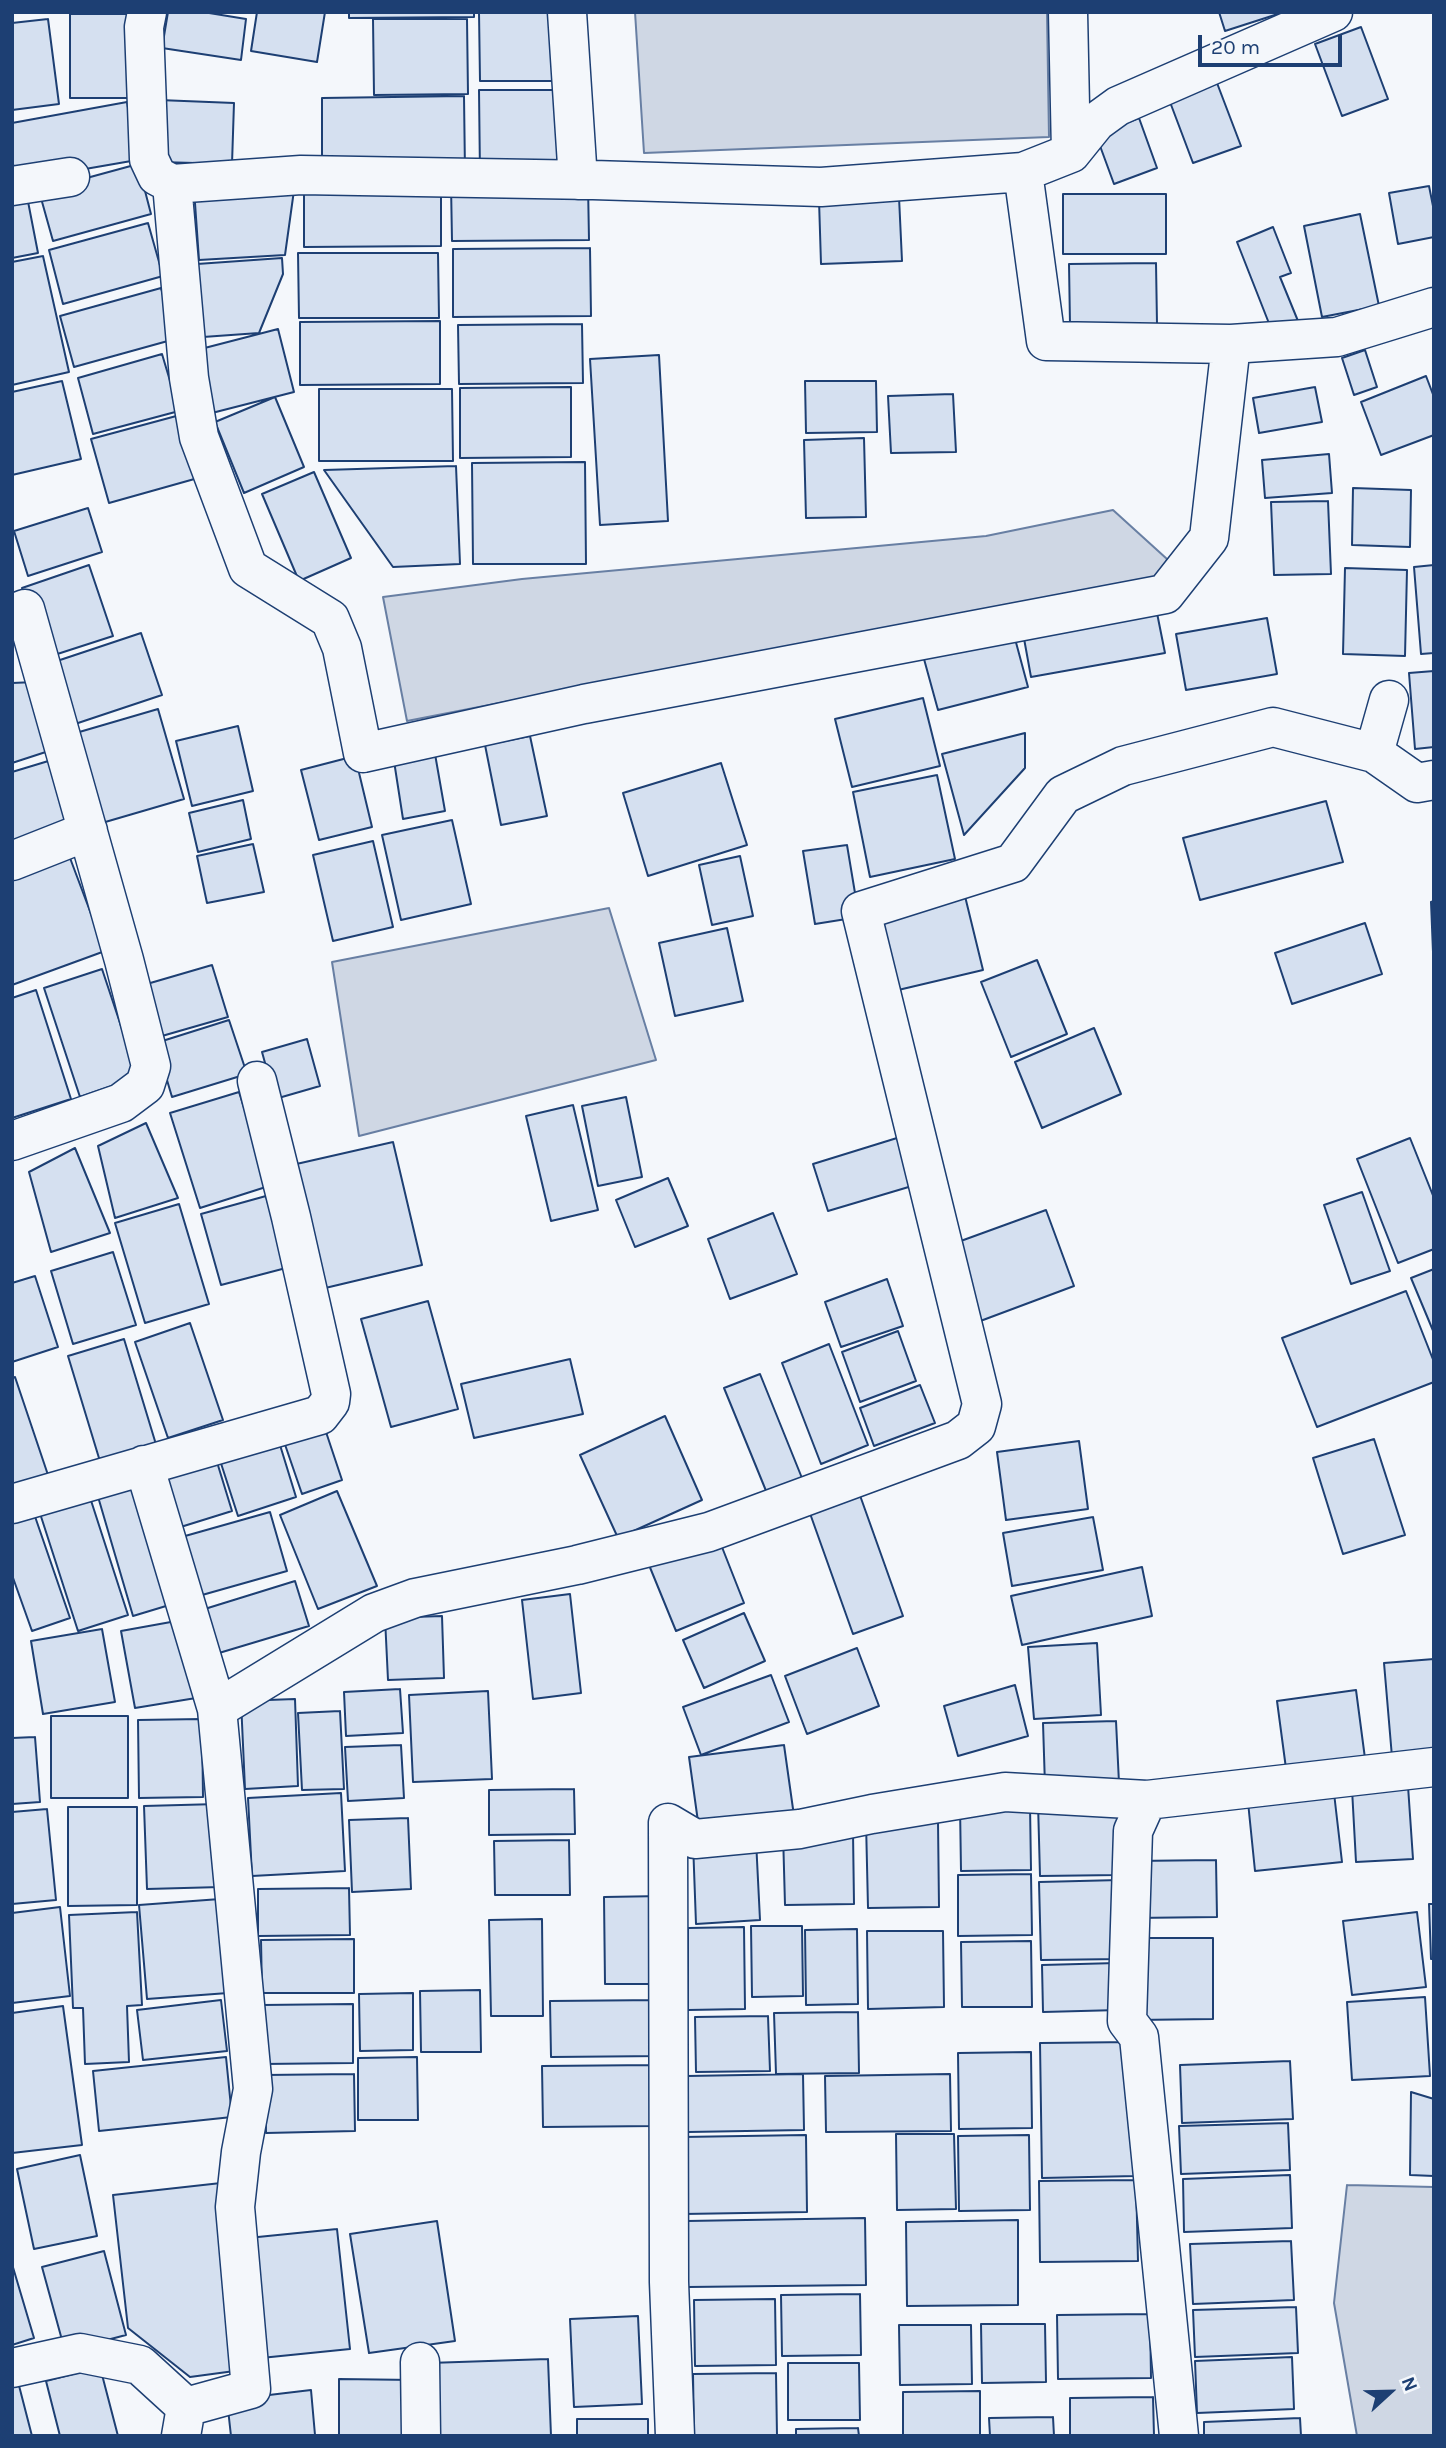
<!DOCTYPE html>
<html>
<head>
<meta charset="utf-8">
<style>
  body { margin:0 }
  #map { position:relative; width:1446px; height:2448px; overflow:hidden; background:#f4f7fb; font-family:Karla,sans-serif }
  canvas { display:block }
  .frame { position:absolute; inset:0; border:14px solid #1d3f73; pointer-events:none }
  .north { position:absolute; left:1355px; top:2357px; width:70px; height:70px; -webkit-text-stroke:5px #f4f7fb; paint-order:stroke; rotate:68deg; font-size:19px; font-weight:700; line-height:28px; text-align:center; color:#1d3f73 }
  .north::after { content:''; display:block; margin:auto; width:24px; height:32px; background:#1d3f73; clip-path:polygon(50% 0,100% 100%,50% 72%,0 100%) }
  .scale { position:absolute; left:1198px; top:35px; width:144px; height:32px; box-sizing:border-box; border:4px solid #1d3f73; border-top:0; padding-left:9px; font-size:21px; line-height:24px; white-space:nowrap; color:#1d3f73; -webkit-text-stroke:5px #f4f7fb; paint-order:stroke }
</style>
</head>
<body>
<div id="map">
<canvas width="1446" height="2448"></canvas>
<div class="frame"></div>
<div class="north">N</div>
<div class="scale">20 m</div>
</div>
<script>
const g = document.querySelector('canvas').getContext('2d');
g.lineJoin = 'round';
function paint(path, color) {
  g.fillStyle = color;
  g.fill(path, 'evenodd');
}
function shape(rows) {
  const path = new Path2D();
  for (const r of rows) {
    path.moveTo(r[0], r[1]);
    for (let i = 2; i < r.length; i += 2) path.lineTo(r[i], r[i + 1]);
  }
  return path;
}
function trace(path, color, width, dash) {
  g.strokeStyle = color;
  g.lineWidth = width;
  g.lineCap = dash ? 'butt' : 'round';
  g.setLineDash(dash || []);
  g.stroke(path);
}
const water = shape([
  [635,12,1047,12,1049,137,644,153,635,12],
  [1113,510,1167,559,1160,584,818,641,407,721,383,597,522,579,986,536,1113,510],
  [609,908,656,1060,359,1136,332,962,609,908],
  [1347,2185,1434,2187,1434,2436,1357,2436,1334,2303,1347,2185]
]);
paint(water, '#cfd7e4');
trace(water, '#687fa3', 2);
const building = shape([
  [168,12,203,12,246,19,241,60,162,48,168,12],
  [257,12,325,12,317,62,251,51,257,12],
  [349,12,474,12,474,17,349,18,349,12],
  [479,12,553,12,554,81,480,81,479,12],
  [1219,12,1281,12,1281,13,1225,31,1219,12],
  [70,14,132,14,133,98,70,98,70,14],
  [48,19,59,104,12,110,12,23,48,19],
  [373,19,467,19,468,94,374,95,373,19],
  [1361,27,1388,99,1342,116,1315,44,1361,27],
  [1217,83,1241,146,1193,163,1170,102,1217,83],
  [479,90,559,90,563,166,480,175,479,90],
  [464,96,465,172,322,172,322,98,464,96],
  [159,100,234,103,232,164,158,162,159,100],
  [127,102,137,160,16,181,12,158,12,123,127,102],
  [1139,118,1157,168,1114,184,1096,135,1139,118],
  [138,164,151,214,53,241,39,191,138,164],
  [441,179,441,246,304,247,304,180,441,179],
  [295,183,285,255,199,260,194,189,295,183],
  [588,184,589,240,452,241,451,185,588,184],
  [25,186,38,253,12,258,12,188,25,186],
  [1429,186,1434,211,1434,237,1398,244,1389,193,1429,186],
  [1063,194,1166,194,1166,254,1063,254,1063,194],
  [899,197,902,261,821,264,819,200,899,197],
  [1360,214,1379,306,1322,317,1304,226,1360,214],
  [148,223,163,276,63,304,49,250,148,223],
  [1273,227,1291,273,1280,277,1298,321,1272,331,1237,242,1273,227],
  [590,248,591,316,453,317,453,249,590,248],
  [298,253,438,253,439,318,299,318,298,253],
  [43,256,69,372,12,385,12,262,43,256],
  [282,258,283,274,259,333,203,337,197,264,282,258],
  [1156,263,1157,324,1070,325,1069,264,1156,263],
  [161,288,175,339,74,367,60,316,161,288],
  [440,321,440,384,300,385,300,322,440,321],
  [582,324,583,383,459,384,458,325,582,324],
  [278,329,294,392,208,414,193,351,278,329],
  [1365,350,1377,387,1354,395,1342,358,1365,350],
  [162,354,179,411,93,434,78,378,162,354],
  [659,355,668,521,600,525,590,359,659,355],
  [1426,376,1434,397,1434,435,1381,455,1361,402,1426,376],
  [62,381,81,459,12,475,12,392,62,381],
  [805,381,876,381,877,432,806,433,805,381],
  [571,387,571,457,460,458,460,388,571,387],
  [1315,387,1322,422,1259,433,1253,398,1315,387],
  [319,389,452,389,453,461,319,461,319,389],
  [953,394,956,452,891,453,888,396,953,394],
  [275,397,304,467,244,493,215,422,275,397],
  [180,415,198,478,109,503,91,439,180,415],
  [864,438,866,517,806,518,804,440,864,438],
  [1329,454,1332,493,1265,498,1262,460,1329,454],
  [585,462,586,564,473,564,472,463,585,462],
  [456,466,460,564,393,567,324,470,456,466],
  [314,472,351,558,299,581,262,494,314,472],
  [1353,488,1411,490,1410,547,1352,545,1353,488],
  [1328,501,1331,574,1274,575,1271,502,1328,501],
  [88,508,102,552,28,576,14,531,88,508],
  [89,565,113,636,45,658,22,588,89,565],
  [1434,565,1434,653,1421,654,1414,567,1434,565],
  [1345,568,1407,570,1405,656,1343,654,1345,568],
  [1156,608,1165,653,1031,677,1023,633,1156,608],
  [1267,618,1277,674,1186,690,1176,634,1267,618],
  [141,633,162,695,72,725,51,663,141,633],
  [1014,635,1028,687,938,710,924,659,1014,635],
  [1434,671,1434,747,1415,749,1409,673,1434,671],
  [35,682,58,748,12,763,12,683,35,682],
  [923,698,940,766,852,787,835,719,923,698],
  [158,709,184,799,95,825,69,735,158,709],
  [238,726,253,791,192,806,176,741,238,726],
  [1025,733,1025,768,964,835,942,754,1025,733],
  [530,736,547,816,501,825,485,745,530,736],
  [435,754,445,811,403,819,394,761,435,754],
  [355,756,372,827,319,840,301,770,355,756],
  [55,759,74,824,12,843,12,772,55,759],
  [721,763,747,845,648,876,623,793,721,763],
  [937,775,955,859,870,877,853,792,937,775],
  [243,800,251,839,198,852,189,813,243,800],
  [1326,801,1343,862,1200,900,1183,838,1326,801],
  [452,820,471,904,401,920,382,835,452,820],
  [373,841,393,927,333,941,313,855,373,841],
  [253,844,264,892,207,903,197,856,253,844],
  [847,845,859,917,815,924,803,851,847,845],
  [67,850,105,951,12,985,12,870,67,850],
  [740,856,753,916,712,925,699,865,740,856],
  [963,888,983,970,894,991,874,910,963,888],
  [1434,901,1434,952,1433,952,1431,902,1434,901],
  [1365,923,1382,974,1292,1004,1275,953,1365,923],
  [727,928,743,1001,675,1016,659,943,727,928],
  [1037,960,1067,1034,1011,1057,981,982,1037,960],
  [212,965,228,1017,155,1038,140,986,212,965],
  [102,969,138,1077,80,1097,44,988,102,969],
  [36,990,71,1099,12,1118,12,998,36,990],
  [229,1020,247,1074,172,1097,156,1043,229,1020],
  [1094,1028,1121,1094,1042,1128,1015,1062,1094,1028],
  [307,1039,320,1086,275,1099,262,1052,307,1039],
  [239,1092,269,1186,200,1208,170,1113,239,1092],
  [626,1097,642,1177,598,1186,582,1106,626,1097],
  [573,1105,598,1210,551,1221,526,1116,573,1105],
  [146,1123,178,1198,115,1218,98,1146,146,1123],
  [897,1138,912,1186,828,1211,813,1164,897,1138],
  [1410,1138,1434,1198,1434,1249,1398,1263,1357,1159,1410,1138],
  [393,1142,422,1265,321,1289,292,1165,393,1142],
  [75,1148,110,1233,51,1252,29,1172,75,1148],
  [668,1178,688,1226,635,1247,616,1200,668,1178],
  [1362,1192,1390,1271,1351,1284,1324,1205,1362,1192],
  [266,1196,286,1268,221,1285,201,1214,266,1196],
  [179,1204,209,1304,145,1323,115,1223,179,1204],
  [1046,1210,1074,1286,975,1323,947,1246,1046,1210],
  [773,1213,797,1274,730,1299,708,1239,773,1213],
  [113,1252,136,1325,73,1344,51,1271,113,1252],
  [1434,1269,1434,1333,1411,1278,1434,1269],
  [35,1276,58,1347,12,1362,12,1283,35,1276],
  [887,1279,903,1326,841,1347,825,1302,887,1279],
  [1406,1291,1434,1362,1434,1382,1317,1427,1282,1338,1406,1291],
  [428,1301,458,1409,391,1427,361,1319,428,1301],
  [190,1323,223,1420,168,1438,135,1342,190,1323],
  [898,1331,916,1381,860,1402,842,1352,898,1331],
  [124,1339,158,1451,102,1468,68,1356,124,1339],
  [829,1344,868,1445,821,1464,782,1363,829,1344],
  [570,1359,583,1414,474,1438,461,1384,570,1359],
  [760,1374,806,1488,771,1503,724,1388,760,1374],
  [15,1377,48,1475,12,1487,12,1378,15,1377],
  [920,1385,935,1423,874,1446,860,1408,920,1385],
  [665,1416,702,1500,618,1538,580,1455,665,1416],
  [321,1417,342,1480,302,1494,280,1430,321,1417],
  [276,1432,296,1497,238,1516,217,1451,276,1432],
  [1374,1439,1405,1535,1343,1554,1313,1458,1374,1439],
  [1079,1441,1088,1509,1006,1520,997,1452,1079,1441],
  [213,1449,232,1511,171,1530,151,1469,213,1449],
  [136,1471,176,1603,133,1616,94,1483,136,1471],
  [86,1485,128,1615,78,1631,36,1501,86,1485],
  [857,1487,903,1616,853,1634,807,1505,857,1487],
  [337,1491,377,1586,318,1609,280,1515,337,1491],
  [30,1502,70,1618,32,1631,12,1575,12,1508,30,1502],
  [270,1512,287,1571,195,1597,178,1538,270,1512],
  [1093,1517,1103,1570,1012,1586,1003,1533,1093,1517],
  [718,1537,744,1603,676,1631,649,1565,718,1537],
  [1142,1567,1152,1616,1022,1645,1011,1596,1142,1567],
  [295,1581,309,1626,209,1656,195,1612,295,1581],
  [570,1594,581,1693,533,1699,522,1600,570,1594],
  [744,1613,765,1661,704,1688,683,1640,744,1613],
  [442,1616,444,1678,388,1680,385,1618,442,1616],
  [182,1620,196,1698,135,1708,121,1631,182,1620],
  [102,1629,115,1702,43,1714,31,1641,102,1629],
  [1097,1643,1101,1715,1034,1719,1028,1647,1097,1643],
  [857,1648,879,1706,807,1734,785,1676,857,1648],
  [1434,1659,1434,1753,1392,1757,1384,1663,1434,1659],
  [771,1675,789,1722,701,1755,683,1707,771,1675],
  [1015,1685,1028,1736,958,1756,944,1706,1015,1685],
  [400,1689,403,1733,346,1736,344,1692,400,1689],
  [1356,1690,1366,1766,1287,1776,1277,1701,1356,1690],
  [488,1691,492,1779,413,1782,409,1695,488,1691],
  [295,1699,298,1786,245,1789,241,1701,295,1699],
  [340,1711,344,1789,302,1790,298,1713,340,1711],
  [51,1716,128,1716,128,1798,51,1798,51,1716],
  [202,1719,203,1797,139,1798,138,1720,202,1719],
  [1116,1721,1119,1783,1045,1786,1043,1723,1116,1721],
  [35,1737,40,1802,12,1804,12,1738,35,1737],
  [401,1745,404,1798,348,1801,345,1747,401,1745],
  [784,1745,795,1823,700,1836,689,1757,784,1745],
  [1408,1786,1413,1859,1356,1862,1352,1789,1408,1786],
  [574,1789,575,1834,489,1835,489,1790,574,1789],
  [341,1793,345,1871,252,1876,248,1798,341,1793],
  [1334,1793,1342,1862,1255,1871,1248,1802,1334,1793],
  [1117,1802,1118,1875,1040,1876,1038,1803,1117,1802],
  [218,1804,221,1887,147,1889,144,1806,218,1804],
  [960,1805,1030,1805,1031,1870,961,1871,960,1805],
  [68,1807,137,1807,137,1905,68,1906,68,1807],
  [47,1809,56,1900,12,1904,12,1812,47,1809],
  [408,1818,411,1889,352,1892,349,1820,408,1818],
  [938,1821,939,1907,868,1908,866,1822,938,1821],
  [853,1832,854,1904,785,1905,783,1833,853,1832],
  [569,1840,570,1895,495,1895,494,1841,569,1840],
  [756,1840,760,1920,696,1924,693,1842,756,1840],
  [1216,1860,1217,1917,1134,1918,1134,1861,1216,1860],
  [1031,1874,1032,1935,958,1936,958,1875,1031,1874],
  [1120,1880,1122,1959,1041,1960,1039,1882,1120,1880],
  [349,1888,350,1935,258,1936,258,1889,349,1888],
  [663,1896,664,1984,605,1984,604,1897,663,1896],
  [220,1899,228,1993,147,1999,139,1905,220,1899],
  [1429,1904,1434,1904,1434,1959,1431,1959,1429,1904],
  [60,1907,70,1996,12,2003,12,1913,60,1907],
  [137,1912,142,2005,127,2006,129,2062,85,2064,83,2008,73,2008,69,1915,137,1912],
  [1417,1912,1426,1987,1352,1995,1343,1921,1417,1912],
  [542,1919,543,2016,491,2016,489,1920,542,1919],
  [751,1926,802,1926,803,1996,752,1997,751,1926],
  [744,1927,745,2009,688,2010,688,1928,744,1927],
  [857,1929,858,2004,806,2005,805,1930,857,1929],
  [867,1931,943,1931,944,2007,868,2009,867,1931],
  [1136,1938,1213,1938,1213,2019,1136,2020,1136,1938],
  [354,1939,354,1993,262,1993,261,1940,354,1939],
  [1031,1941,1032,2007,962,2007,961,1942,1031,1941],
  [1117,1963,1119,2010,1043,2012,1042,1965,1117,1963],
  [480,1990,481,2052,421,2052,420,1991,480,1990],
  [413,1993,413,2050,360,2051,359,1994,413,1993],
  [1425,1997,1430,2076,1352,2080,1347,2002,1425,1997],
  [221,2000,227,2051,143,2060,137,2010,221,2000],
  [661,2000,662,2056,551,2057,550,2001,661,2000],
  [353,2004,353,2063,263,2064,262,2005,353,2004],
  [63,2006,82,2145,12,2153,12,2013,63,2006],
  [858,2012,859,2073,776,2074,774,2013,858,2012],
  [768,2016,770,2071,696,2072,695,2017,768,2016],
  [1134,2042,1136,2176,1042,2178,1040,2043,1134,2042],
  [1031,2052,1032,2128,959,2129,958,2053,1031,2052],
  [226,2057,232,2117,99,2131,93,2071,226,2057],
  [417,2057,418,2120,358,2120,358,2058,417,2057],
  [1290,2061,1293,2119,1182,2123,1180,2065,1290,2061],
  [656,2065,657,2126,543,2127,542,2066,656,2065],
  [354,2074,355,2131,266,2133,265,2075,354,2074],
  [803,2074,804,2130,688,2132,687,2076,803,2074],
  [950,2074,951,2131,826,2132,825,2076,950,2074],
  [1411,2092,1434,2099,1434,2176,1410,2175,1411,2092],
  [1288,2123,1290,2170,1181,2174,1179,2126,1288,2123],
  [896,2134,954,2134,956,2209,897,2210,896,2134],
  [806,2135,807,2212,683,2214,682,2137,806,2135],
  [1029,2135,1030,2210,959,2211,958,2136,1029,2135],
  [80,2155,97,2236,34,2249,17,2169,80,2155],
  [1290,2175,1292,2228,1184,2232,1183,2179,1290,2175],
  [1136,2180,1138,2261,1040,2262,1039,2181,1136,2180],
  [221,2183,242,2370,190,2377,128,2328,113,2195,221,2183],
  [865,2218,866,2285,688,2287,687,2221,865,2218],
  [1018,2220,1018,2305,907,2306,906,2222,1018,2220],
  [437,2221,455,2341,369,2353,350,2234,437,2221],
  [337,2229,350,2349,261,2358,248,2238,337,2229],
  [1291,2241,1294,2300,1193,2304,1190,2244,1291,2241],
  [104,2251,126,2335,65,2351,42,2267,104,2251],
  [12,2264,34,2338,12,2345,12,2264],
  [860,2294,861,2355,782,2356,781,2295,860,2294],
  [775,2299,776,2365,695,2366,694,2300,775,2299],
  [1296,2307,1298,2353,1195,2357,1193,2310,1296,2307],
  [1150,2314,1151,2378,1058,2379,1057,2315,1150,2314],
  [638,2316,642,2404,574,2407,570,2319,638,2316],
  [981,2324,1045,2324,1046,2382,982,2383,981,2324],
  [899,2325,971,2325,972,2384,900,2385,899,2325],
  [1292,2357,1294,2409,1197,2413,1195,2361,1292,2357],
  [548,2359,551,2436,432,2436,429,2363,548,2359],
  [788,2363,859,2363,860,2420,788,2420,788,2363],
  [100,2367,118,2436,60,2436,46,2381,100,2367],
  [776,2373,777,2436,694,2436,693,2374,776,2373],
  [16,2374,32,2436,12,2436,12,2375,16,2374],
  [339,2379,414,2380,413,2436,339,2436,339,2379],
  [311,2390,315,2435,231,2436,227,2400,311,2390],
  [980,2391,980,2436,903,2436,903,2392,980,2391],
  [1153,2397,1154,2436,1070,2436,1070,2398,1153,2397],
  [1053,2417,1054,2436,990,2436,989,2418,1053,2417],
  [1300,2418,1301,2436,1204,2436,1204,2422,1300,2418],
  [577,2419,648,2419,648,2436,577,2436,577,2419],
  [858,2428,859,2436,796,2436,796,2429,858,2428]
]);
paint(building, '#d5e0f0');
trace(building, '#1d3f73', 2);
const minor = shape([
  [147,12,144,27,149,159,157,176,172,184,301,175,593,180,821,187,1023,172,1071,153,1096,122,1118,106,1333,12],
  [567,12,578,180],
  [1068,12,1071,153],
  [1023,172,1046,341,1231,344],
  [172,184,189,378,199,437,248,568,330,619,342,648,363,753,584,704,1165,594,1209,538,1231,344,1337,337,1434,307],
  [12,186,70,177],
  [12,614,25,609,124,960,151,1066,145,1085,121,1103,12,1141],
  [1389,700,1374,753,1417,783,1434,780],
  [12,861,88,831],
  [144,1465,217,1709,253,2089,241,2152,235,2207,251,2389,186,2407],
  [12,1504,320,1415,330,1402,331,1394,327,1376,291,1217,257,1081],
  [217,1709,374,1613,415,1598,577,1565,709,1532,958,1440,976,1426,982,1404,861,911,1013,863,1063,795,1123,766,1273,727,1374,753],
  [1147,1800,1133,1831,1127,2021,1139,2037,1179,2436],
  [668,1823,695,1839,800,1829,872,1814,1005,1792,1147,1800,1434,1767],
  [668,1823,669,2282,675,2436],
  [420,2362,421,2436],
  [12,2368,80,2353,140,2365,186,2407,181,2436]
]);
trace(minor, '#1d3f73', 41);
trace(minor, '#f4f7fb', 38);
</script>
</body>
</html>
